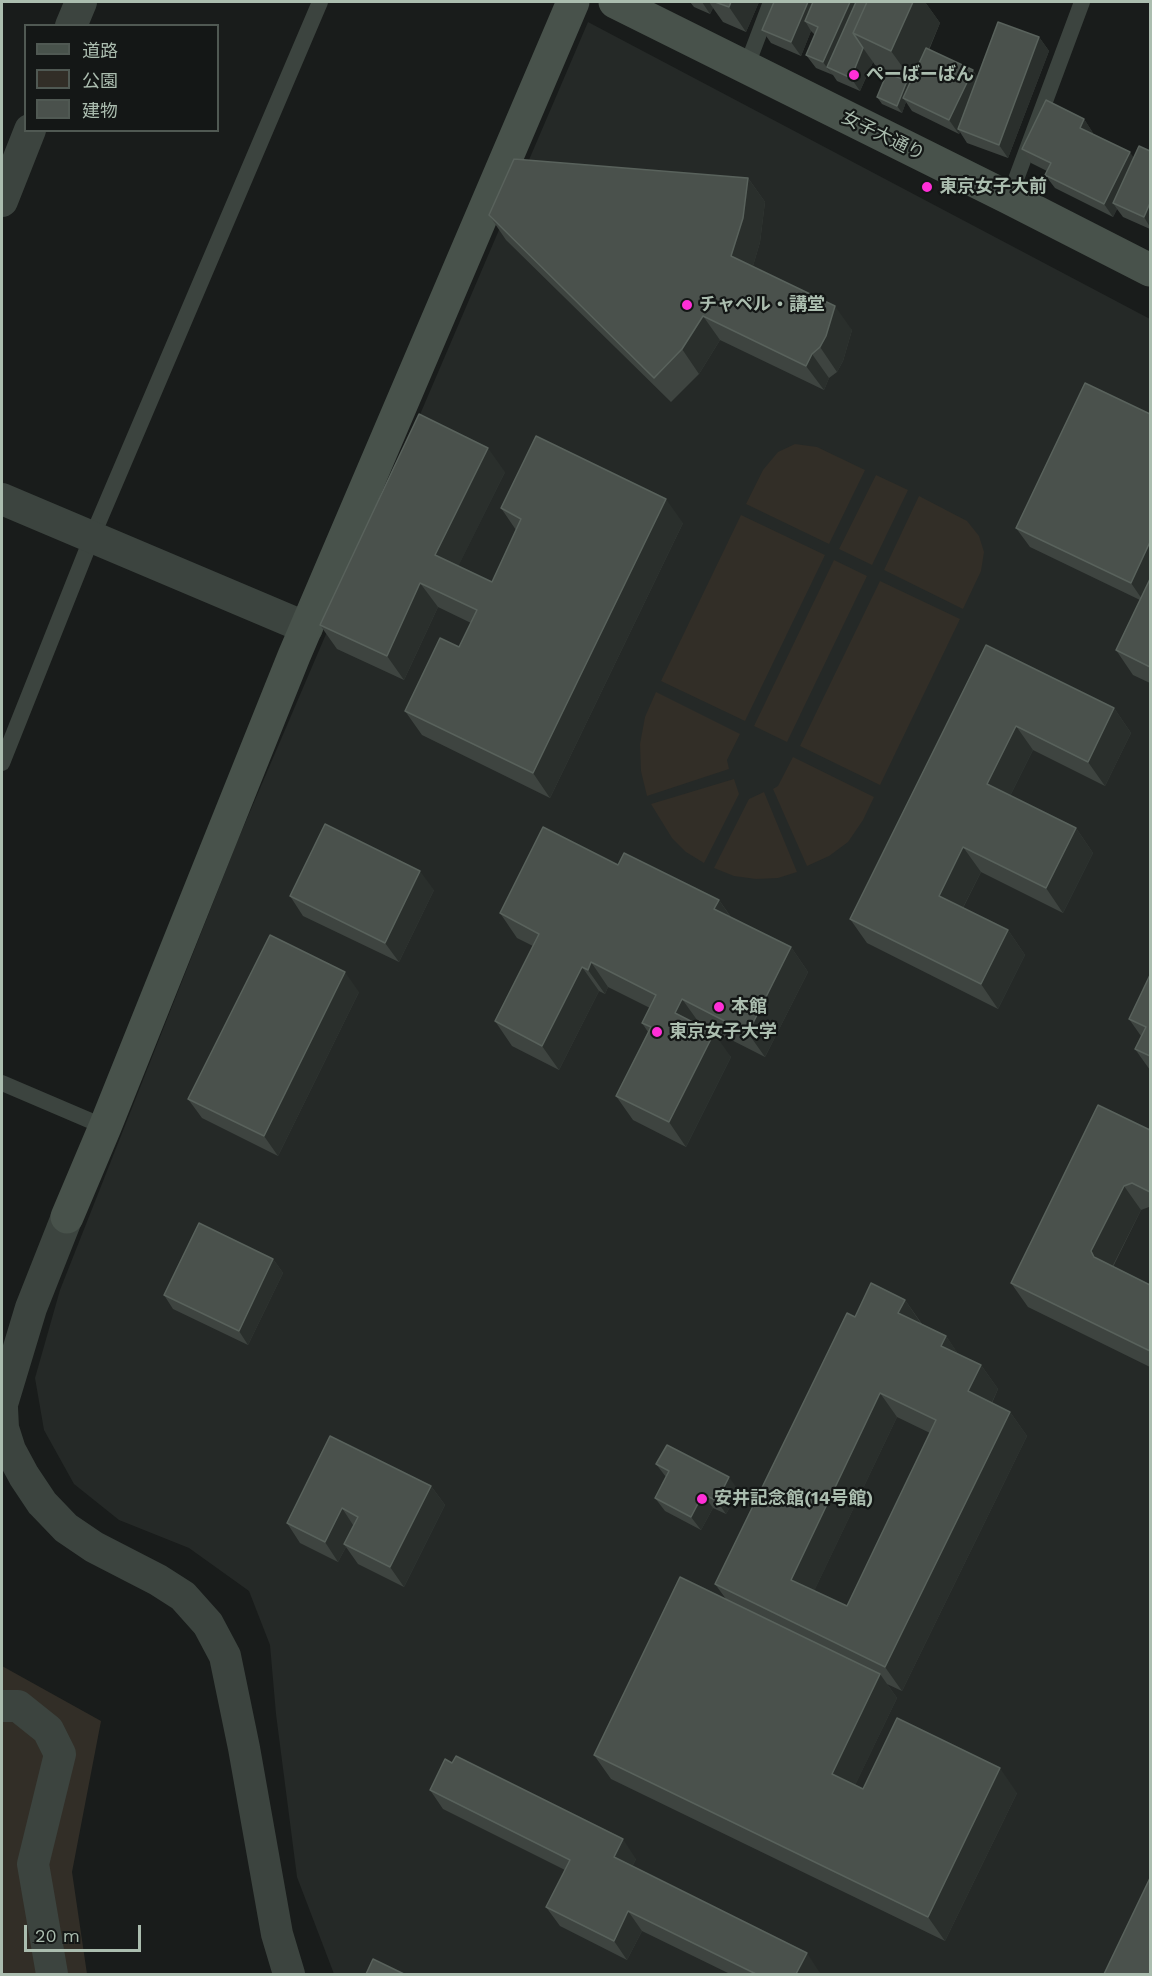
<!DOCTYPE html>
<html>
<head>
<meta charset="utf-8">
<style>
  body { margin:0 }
  #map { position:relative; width:1152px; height:1976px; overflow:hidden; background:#191c1b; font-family:"Work Sans","Noto Sans JP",sans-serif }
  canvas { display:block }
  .frame { position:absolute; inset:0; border:3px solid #abbdaf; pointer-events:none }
  .legend { position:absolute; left:24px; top:24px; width:195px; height:108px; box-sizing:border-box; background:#141716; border:2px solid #505953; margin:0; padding:8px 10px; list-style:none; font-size:18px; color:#abbdaf }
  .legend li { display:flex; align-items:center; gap:12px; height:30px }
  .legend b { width:30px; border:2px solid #505953 }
  .scale { position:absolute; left:24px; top:1925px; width:117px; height:27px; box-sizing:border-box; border:3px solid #abbdaf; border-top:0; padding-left:8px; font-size:18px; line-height:21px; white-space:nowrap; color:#abbdaf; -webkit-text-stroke:4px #141716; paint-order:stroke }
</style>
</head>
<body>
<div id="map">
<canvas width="1152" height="1976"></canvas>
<div class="frame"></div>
<ul class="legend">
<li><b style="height:8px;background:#48524b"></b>道路</li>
<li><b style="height:16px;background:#322e27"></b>公園</li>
<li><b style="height:16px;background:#4a514c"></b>建物</li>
</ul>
<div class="scale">20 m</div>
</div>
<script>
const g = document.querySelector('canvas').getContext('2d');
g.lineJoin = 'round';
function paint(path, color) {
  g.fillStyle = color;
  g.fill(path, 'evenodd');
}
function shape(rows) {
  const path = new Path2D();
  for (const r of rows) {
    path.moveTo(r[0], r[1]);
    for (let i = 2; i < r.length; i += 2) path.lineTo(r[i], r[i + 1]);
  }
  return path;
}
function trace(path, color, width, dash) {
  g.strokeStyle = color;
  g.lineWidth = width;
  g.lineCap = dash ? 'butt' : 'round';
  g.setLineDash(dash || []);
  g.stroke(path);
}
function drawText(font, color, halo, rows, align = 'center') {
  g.font = font + ' "Work Sans","Noto Sans JP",sans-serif';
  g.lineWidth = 4.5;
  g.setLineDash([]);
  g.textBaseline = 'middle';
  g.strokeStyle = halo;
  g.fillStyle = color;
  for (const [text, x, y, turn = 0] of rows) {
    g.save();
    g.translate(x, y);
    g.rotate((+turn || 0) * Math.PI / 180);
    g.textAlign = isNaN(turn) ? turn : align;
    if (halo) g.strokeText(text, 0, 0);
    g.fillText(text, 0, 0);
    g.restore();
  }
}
paint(shape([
  [588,22,1150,319,1150,1974,334,1974,297,1877,276,1714,270,1645,249,1591,189,1548,119,1520,74,1484,44,1430,35,1378,60,1290,237,842]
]), '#252927');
paint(shape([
  [795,444,817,447,865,470,829,544,746,504,763,470,778,452],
  [876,475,908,490,872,565,839,549],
  [919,496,967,521,979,536,984,552,981,571,963,609,884,570],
  [741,515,825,555,745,721,661,681],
  [834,560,867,576,787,742,754,726],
  [880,581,960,619,880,785,800,746],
  [656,692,740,734,727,760,729,769,647,796,641,771,640,744,645,717],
  [793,757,874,797,863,820,848,842,829,856,807,866,773,789,778,786],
  [734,779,739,794,704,863,686,852,672,838,651,804],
  [764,792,797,872,778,878,756,879,734,876,714,868,749,799],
  [2,1666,101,1721,72,1872,87,1974,2,1974]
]), '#322e27');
trace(shape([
  [746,68,771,2],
  [1009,198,1082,2],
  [2,763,92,537,320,2],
  [2,1083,105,1127]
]), '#3c443f', 16);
trace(shape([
  [71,26,81,2],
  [2,201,30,130],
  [2,499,307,628],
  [2,1404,31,1308,67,1217],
  [2,1408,3,1428,10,1450,24,1476,42,1503,66,1528,94,1547,158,1580,183,1596,208,1624,225,1656,244,1748,277,1934,289,1974],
  [2,1706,18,1706,48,1730,60,1754,33,1864,52,1974]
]), '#3c443f', 32);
trace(shape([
  [615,2,1009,198,1150,270],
  [67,1217,105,1127,294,656,573,2]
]), '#48524b', 33);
paint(shape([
  [690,2,759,2,746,32,723,22,713,8,710,14,694,7],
  [774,2,925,2,940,23,929,50,977,77,1039,37,1049,51,1008,158,967,143,960,132,959,134,912,111,906,102,902,113,882,104,877,97,907,81,909,84,911,81,875,65,873,62,860,91,837,81,833,75,816,68,806,55,815,35,811,31,801,56,771,43,762,30],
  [1084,119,1093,133,1093,134,1134,158,1150,151,1150,229,1123,217,1117,209,1113,217,1055,188,1045,175,1047,171,1031,163,1022,149],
  [748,178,765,202,760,242,753,266,852,330,843,361,837,372,829,378,824,390,720,340,699,374,671,402,506,240,489,215],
  [1150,414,1150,683,1133,675,1116,650,1140,600,1030,547,1016,528],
  [505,472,458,566,492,582,516,530,501,508,683,523,550,798,422,735,405,711,459,647,471,623,438,607,404,680,337,649,320,625],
  [986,645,1114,708,1131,733,1105,786,1033,750,1010,796,1076,828,1093,853,1063,913,981,872,963,908,1008,930,1025,955,998,1009,867,943,850,919],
  [618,865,719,900,731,917,791,947,808,972,765,1057,700,1024,699,1025,731,1057,686,1147,633,1120,616,1096,648,1032,642,1023,650,1008,608,987,605,994,599,991,559,1070,512,1046,495,1021,533,946,517,938,500,913],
  [434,890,399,962,303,916,290,896],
  [1150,975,1150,1070,1135,1049,1141,1036,1129,1019],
  [359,992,278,1156,202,1118,188,1099],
  [1150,1130,1150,1208,1149,1207,1141,1210,1113,1267,1150,1285,1150,1367,1028,1307,1011,1283],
  [273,1259,283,1273,248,1345,173,1309,164,1295],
  [905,1300,922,1324,946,1336,958,1354,981,1365,998,1389,992,1403,1010,1412,1027,1436,902,1691,887,1684,897,1698,855,1785,863,1789,1017,1793,945,1941,611,1779,594,1755,726,1599,715,1584,855,1317],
  [897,1417,930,1433,847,1606,814,1591],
  [656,1464,739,1491,726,1514,713,1508,701,1530,665,1511,655,1498,666,1477],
  [431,1486,445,1505,404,1587,358,1564,346,1547,338,1562,300,1543,287,1523],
  [430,1790,636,1859,632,1867,820,1973,819,1974,730,1974,642,1931,627,1960,560,1926,546,1907,565,1870,443,1809]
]), '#3e4440');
paint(shape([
  [702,2,709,2,713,8,710,14],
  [731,2,759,2,746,32,729,7],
  [808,2,823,2,805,21,811,31,801,56,791,42],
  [850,2,865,2,827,67,833,76,823,62],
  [913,2,925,2,940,23,914,83,891,51],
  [1039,37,1049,51,1008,158,999,145],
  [863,48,873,62,860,91,851,78],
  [973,70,982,84,958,129,960,132,959,134,949,120],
  [907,81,912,88,903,98,906,102,902,113,897,106],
  [1084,119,1093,133,1089,141,1080,128],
  [1130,152,1139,166,1113,203,1117,209,1113,217,1104,204],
  [748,178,765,202,760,242,749,280,731,256],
  [1150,203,1150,227,1144,217],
  [835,306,852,330,843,361,837,372,820,347],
  [703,316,720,340,699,374,682,349],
  [812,354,829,378,824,390,806,366],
  [488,448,505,472,452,579,435,555],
  [666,499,683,523,550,798,533,773],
  [1150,542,1150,589,1144,602,1131,583],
  [420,583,438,607,404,680,387,656],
  [1114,708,1131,733,1105,786,1088,762],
  [1016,726,1033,750,1004,808,987,784],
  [1076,828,1093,853,1063,913,1046,888],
  [963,847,981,872,956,921,939,896],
  [420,871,434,890,399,962,385,943],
  [719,900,736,925,714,909],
  [1008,930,1025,955,998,1009,981,984],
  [791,947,808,972,765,1057,748,1033],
  [591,962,608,987,605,994,588,970],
  [582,967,599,991,559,1070,542,1046],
  [345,972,359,992,278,1156,264,1136],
  [682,999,700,1024,692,1038,675,1013],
  [714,1033,731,1057,686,1147,669,1122],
  [1124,1186,1141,1210,1108,1275,1094,1257,1091,1251],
  [273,1259,283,1273,248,1345,239,1331],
  [905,1300,922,1325,898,1313],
  [946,1336,963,1361,941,1346],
  [981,1365,998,1389,986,1415,968,1391],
  [880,1393,897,1417,808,1604,791,1580],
  [1010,1412,1027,1436,902,1691,885,1667],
  [729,1477,739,1491,726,1514,717,1501],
  [431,1486,445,1505,404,1587,390,1567],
  [703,1494,713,1508,701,1530,691,1517],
  [342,1508,355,1528,344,1544,346,1547,338,1562,325,1542],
  [880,1674,897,1698,849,1798,832,1774],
  [1000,1768,1017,1793,945,1941,928,1917],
  [623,1839,636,1859,627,1877,614,1857],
  [628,1911,642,1931,627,1960,614,1941],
  [807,1953,820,1973,819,1974,796,1974]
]), '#2a2f2c');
const building = shape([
  [715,2,731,2,729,7,715,2],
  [774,2,808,2,791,42,762,30,774,2],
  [813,2,850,2,823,62,806,55,818,27,805,21,813,2],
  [856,2,867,2,853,33,863,48,851,78,827,67,856,2],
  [867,2,913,2,891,51,853,33,867,2],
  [998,22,1039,37,999,145,958,129,998,22],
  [926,48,973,70,949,120,903,98,926,48],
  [887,73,907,81,897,106,877,97,887,73],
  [1046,100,1084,119,1080,128,1130,152,1104,204,1045,175,1051,163,1022,149,1046,100],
  [1139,146,1150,151,1150,203,1144,217,1113,203,1139,146],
  [514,159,748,178,743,218,731,256,835,306,826,336,820,347,812,354,806,366,703,316,682,349,654,378,489,215,514,159],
  [1085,383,1150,414,1150,542,1131,583,1016,528,1085,383],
  [419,414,488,448,435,555,492,582,521,519,501,508,536,436,666,499,533,773,405,711,440,638,459,647,477,610,420,583,387,656,320,625,419,414],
  [1150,579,1150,667,1116,650,1150,579],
  [986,645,1114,708,1088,762,1016,726,987,784,1076,828,1046,888,963,847,939,896,1008,930,981,984,850,919,986,645],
  [325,824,420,871,385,943,290,896,325,824],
  [543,827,618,865,624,853,719,900,714,909,791,947,748,1033,682,999,675,1013,714,1033,669,1122,616,1096,651,1027,642,1023,656,995,591,962,588,970,582,967,542,1046,495,1021,539,934,500,913,543,827],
  [270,935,345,972,264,1136,188,1099,270,935],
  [1150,975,1150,1056,1135,1049,1146,1027,1129,1019,1150,975],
  [1098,1105,1150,1130,1150,1192,1132,1183,1124,1186,1091,1251,1094,1257,1150,1285,1150,1351,1011,1283,1098,1105],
  [199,1223,273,1259,239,1331,164,1295,199,1223],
  [871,1283,905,1300,898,1313,946,1336,941,1346,981,1365,968,1391,1010,1412,885,1667,715,1584,847,1313,855,1317,871,1283],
  [880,1393,936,1420,847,1606,791,1580,880,1393],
  [330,1436,431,1486,390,1567,344,1544,358,1517,342,1508,325,1542,287,1523,330,1436],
  [667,1445,729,1477,717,1501,703,1494,691,1517,655,1498,669,1471,656,1464,667,1445],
  [680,1577,880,1674,832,1774,863,1789,897,1718,1000,1768,928,1917,594,1755,680,1577],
  [456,1756,623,1839,614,1857,807,1953,796,1974,756,1974,628,1911,614,1941,546,1907,570,1860,430,1790,445,1759,452,1763,456,1756],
  [1150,1878,1150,1974,1104,1974,1150,1878],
  [373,1959,404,1974,366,1974,373,1959]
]);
paint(building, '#4a514c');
trace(building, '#59625c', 1.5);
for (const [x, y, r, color] of [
  [854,75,6,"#ff2fd7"],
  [927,187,6,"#ff2fd7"],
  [687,305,6,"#ff2fd7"],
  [719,1007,6,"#ff2fd7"],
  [657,1032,6,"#ff2fd7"],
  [702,1499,6,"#ff2fd7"]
]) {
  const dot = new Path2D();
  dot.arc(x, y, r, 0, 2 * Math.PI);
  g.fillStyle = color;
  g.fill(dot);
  trace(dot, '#141716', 2);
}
drawText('bold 18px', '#abbdaf', '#141716', [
  ["ぺーばーばん",866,75],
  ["東京女子大前",939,187],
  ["チャペル・講堂",699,305],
  ["本館",731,1007],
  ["東京女子大学",669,1032],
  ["安井記念館(14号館)",714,1499]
], 'left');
drawText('18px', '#abbdaf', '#141716', [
  ["女子大通り",883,136,26]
]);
</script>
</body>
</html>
